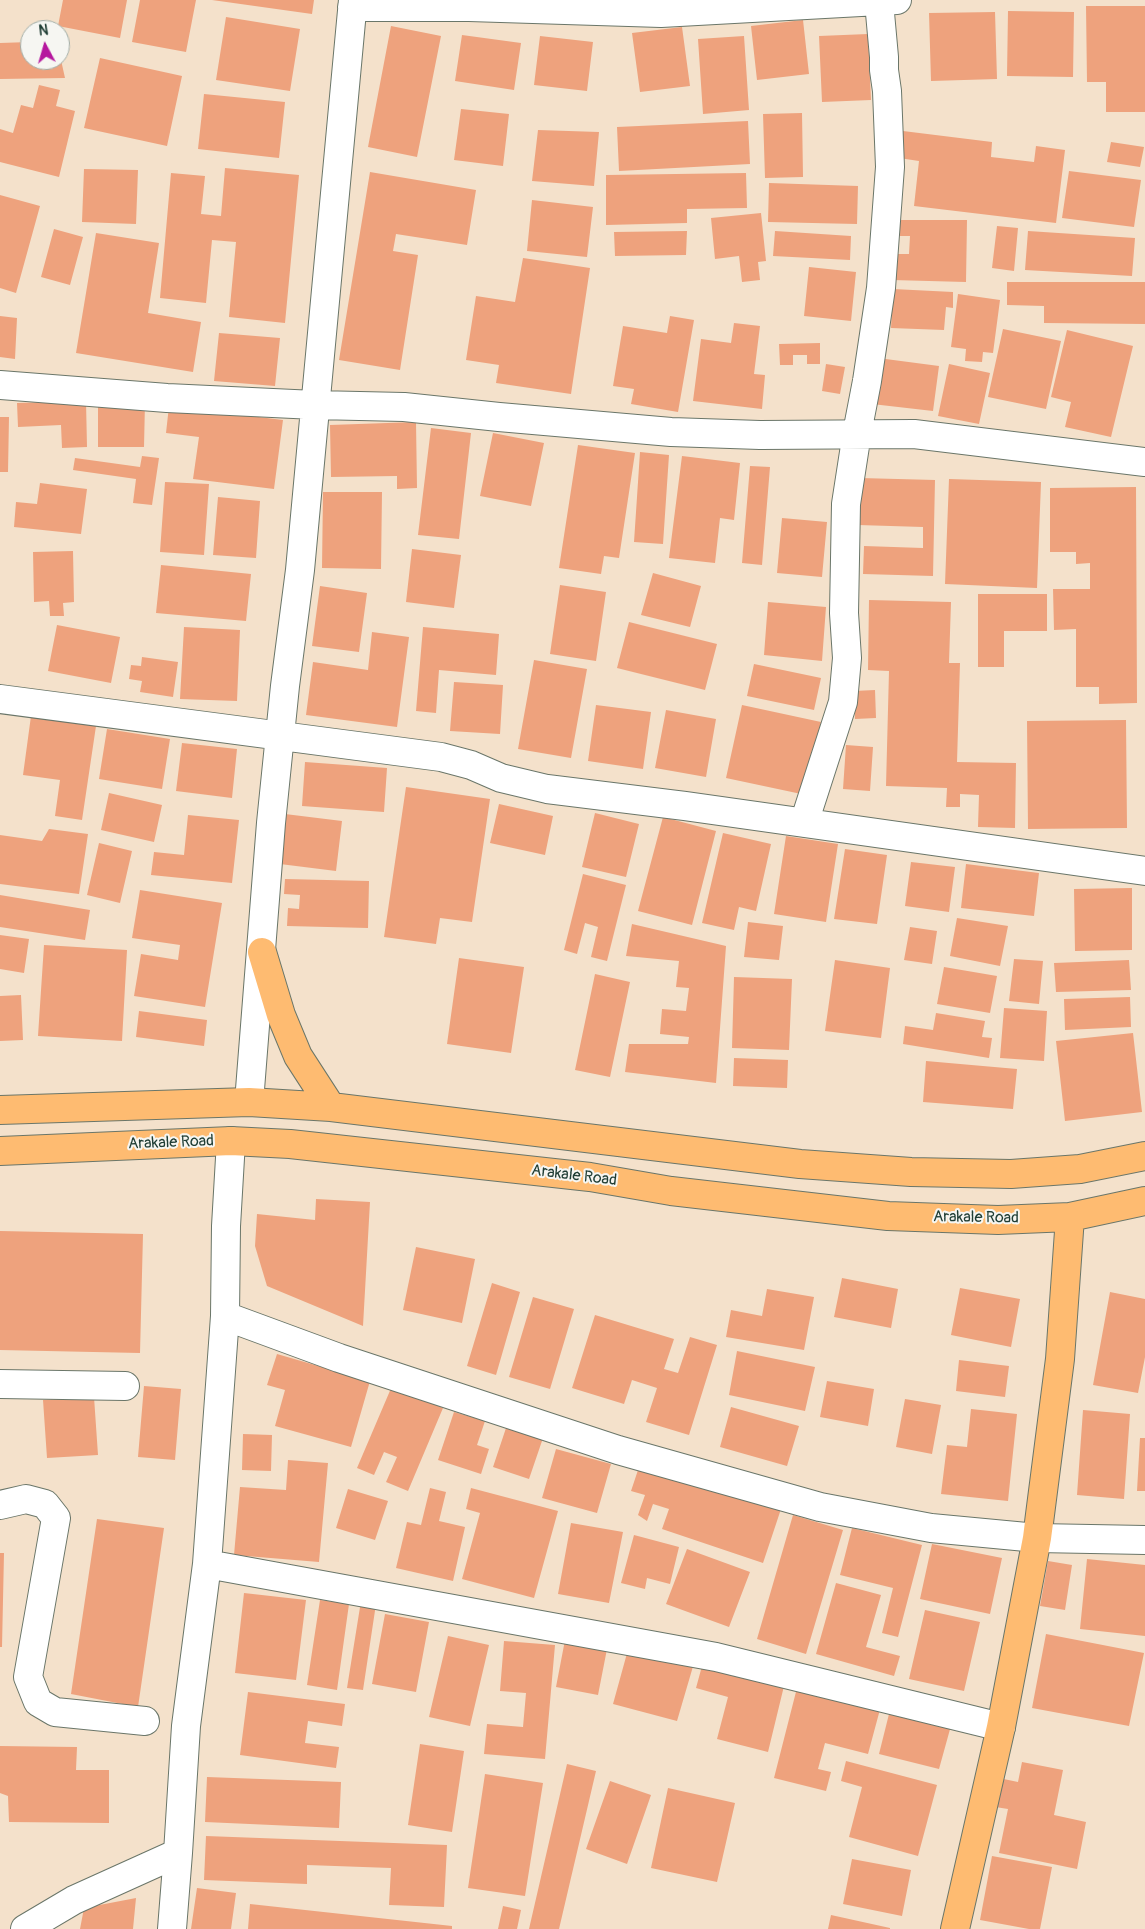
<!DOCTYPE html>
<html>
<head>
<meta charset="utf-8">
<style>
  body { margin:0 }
  #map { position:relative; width:1145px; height:1929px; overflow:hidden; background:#f4e1cb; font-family:Pangolin,sans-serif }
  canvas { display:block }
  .north { position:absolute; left:20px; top:20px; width:50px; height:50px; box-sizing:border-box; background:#f6f6f2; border:1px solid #a0aca6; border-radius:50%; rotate:354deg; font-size:14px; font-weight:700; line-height:20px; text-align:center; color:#1f3d34 }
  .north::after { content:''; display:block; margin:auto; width:18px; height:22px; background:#b5179e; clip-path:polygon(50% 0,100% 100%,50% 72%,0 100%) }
</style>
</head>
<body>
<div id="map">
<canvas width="1145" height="1929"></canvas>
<div class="north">N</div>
</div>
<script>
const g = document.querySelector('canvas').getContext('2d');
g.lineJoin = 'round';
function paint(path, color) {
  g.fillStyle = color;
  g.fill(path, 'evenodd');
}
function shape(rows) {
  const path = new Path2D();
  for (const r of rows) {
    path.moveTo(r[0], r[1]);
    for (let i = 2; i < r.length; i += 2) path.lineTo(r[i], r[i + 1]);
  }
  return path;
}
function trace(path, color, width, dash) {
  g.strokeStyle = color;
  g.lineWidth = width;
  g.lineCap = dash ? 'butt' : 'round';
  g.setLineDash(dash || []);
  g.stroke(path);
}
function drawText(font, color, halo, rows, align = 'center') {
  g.font = font + ' Pangolin,sans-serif';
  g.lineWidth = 4;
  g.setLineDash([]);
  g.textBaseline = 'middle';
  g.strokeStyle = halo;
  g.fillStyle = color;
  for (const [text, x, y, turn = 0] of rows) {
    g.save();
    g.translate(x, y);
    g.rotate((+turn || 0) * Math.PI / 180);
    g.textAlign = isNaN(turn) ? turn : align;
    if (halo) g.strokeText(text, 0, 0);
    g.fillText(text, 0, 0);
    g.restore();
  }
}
paint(shape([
  [63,0,127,0,120,38,58,26],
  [140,0,196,0,186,52,132,42],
  [212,0,314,0,312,14],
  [1086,6,1145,6,1145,112,1106,112,1106,82,1087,82],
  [1008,11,1074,12,1073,77,1007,76],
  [995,12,997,79,931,81,929,13],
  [226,17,300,29,290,91,216,80],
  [803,20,809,74,757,80,751,26],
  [391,26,441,36,417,157,368,147],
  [682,27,690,86,640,92,632,33],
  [868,34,871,100,822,102,819,36],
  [462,35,521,43,514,90,455,81],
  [540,36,593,42,587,91,534,85],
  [744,36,749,110,703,114,698,39],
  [30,42,30,60,61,60,65,78,0,79,0,43],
  [100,58,182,76,167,146,84,128],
  [39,85,60,90,56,106,75,111,59,177,0,162,0,129,13,133,21,105,33,108],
  [204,94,285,102,279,158,198,149],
  [461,109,509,114,503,166,454,160],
  [802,113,803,177,765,178,763,114],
  [748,121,750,164,619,171,617,127],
  [538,130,599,132,594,186,532,181],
  [903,131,992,142,991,157,1034,162,1036,146,1065,150,1056,223,914,206,919,161,899,158],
  [1111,142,1144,147,1140,167,1107,162],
  [225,168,299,175,285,323,229,317,236,242,212,240,206,303,160,298,171,173,205,176,201,214,221,216],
  [84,169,138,170,136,224,82,222],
  [1069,171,1141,180,1134,227,1062,218],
  [370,172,476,190,467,245,396,234,393,251,418,255,400,370,339,360],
  [746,173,747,208,687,209,687,223,606,225,606,175],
  [769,183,858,186,857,224,768,222],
  [0,195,40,206,16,293,0,288],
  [532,200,593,207,587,257,527,251],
  [761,213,766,261,758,262,760,280,742,282,739,256,715,259,711,218],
  [894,220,967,220,966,282,892,280,892,254,909,254,910,236,893,236],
  [997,226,1018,228,1014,271,992,268],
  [54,229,83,237,70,285,41,277],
  [687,231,686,255,615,256,614,232],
  [775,231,851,236,850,260,773,256],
  [1028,231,1135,238,1132,276,1025,270],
  [96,233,159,243,148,313,201,322,193,372,76,353],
  [523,258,590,268,571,394,496,383,499,365,466,360,476,296,515,302],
  [809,267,856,272,851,321,804,316],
  [1007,282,1145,282,1145,324,1044,323,1044,306,1007,305],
  [893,289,953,292,953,308,946,307,944,330,891,328],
  [958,294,1000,300,993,353,983,352,982,362,965,361,966,349,951,347],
  [0,316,17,318,15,359,0,357],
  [670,316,694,320,678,412,631,404,634,389,613,386,623,326,667,333],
  [734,323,760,326,754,374,765,375,762,409,693,401,701,339,731,343],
  [1003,329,1061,341,1046,409,988,397],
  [1067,330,1133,346,1111,437,1065,427,1071,402,1051,397],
  [219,333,280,338,275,386,214,381],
  [820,343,820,364,807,364,807,355,793,355,793,365,780,365,779,344],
  [878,358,939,366,933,411,872,404],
  [826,364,845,367,840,394,822,391],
  [949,364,990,373,979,424,938,416],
  [86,401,87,447,62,448,61,425,18,427,17,403],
  [98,401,145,402,144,447,98,447],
  [169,406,283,420,274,489,193,479,199,437,166,433],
  [0,417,9,417,8,472,0,472],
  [416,422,417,488,397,489,397,476,331,477,330,425],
  [431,428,471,433,459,539,418,535],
  [493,433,544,443,531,506,480,496],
  [578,445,635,453,619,558,604,556,601,574,559,568],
  [640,452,669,455,663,544,634,542],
  [142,456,159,458,152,505,133,503,136,479,73,470,75,458,140,467],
  [682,456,740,463,734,520,720,518,715,563,669,558],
  [750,466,770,467,762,565,742,563],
  [860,478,935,480,933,576,863,574,864,546,923,548,923,527,858,525],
  [949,479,1041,482,1037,588,945,584],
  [165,482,209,484,204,555,160,552],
  [40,483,87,489,81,534,14,527,16,502,37,504],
  [1136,487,1137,703,1099,704,1099,687,1076,687,1076,629,1054,630,1053,589,1090,589,1090,563,1076,564,1076,552,1050,552,1050,488],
  [323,492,382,492,381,569,322,568],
  [218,497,260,501,256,558,213,555],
  [782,518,827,522,822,577,777,573],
  [412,549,461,555,454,608,406,602],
  [73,551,74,602,63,603,64,616,50,616,49,601,34,602,33,552],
  [161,565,251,574,246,621,156,613],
  [653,573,701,586,690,627,641,615],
  [560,585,606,592,596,661,550,654],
  [320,586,367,593,359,652,312,646],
  [978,594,1047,594,1047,631,1004,631,1004,667,978,667],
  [869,600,951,602,949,663,960,663,957,762,1016,763,1015,828,978,827,979,795,960,794,960,807,946,807,947,788,886,786,889,671,868,670],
  [768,602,826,607,822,661,764,655],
  [629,622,717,644,705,690,617,668],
  [57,625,120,637,111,683,48,671],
  [184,627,240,630,237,701,180,699],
  [423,627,499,634,496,675,439,670,436,713,416,711],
  [372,632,409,637,397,727,306,715,313,662,368,670],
  [142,657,178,662,173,697,140,692,142,681,129,679,131,665,141,666],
  [534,660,587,669,571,758,518,749],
  [754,664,821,678,814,710,747,696],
  [454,682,503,685,500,734,450,731],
  [875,690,876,718,855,719,854,691],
  [596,705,651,712,643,769,588,761],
  [742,705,821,722,806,795,726,778],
  [666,710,716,719,706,777,655,768],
  [31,716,96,726,82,820,55,816,60,780,23,775],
  [1126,720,1127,828,1028,829,1027,721],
  [107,729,170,739,162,789,99,779],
  [182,743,237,749,232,798,176,791],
  [846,745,873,747,870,791,843,789],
  [305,762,387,768,384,812,302,806],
  [406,787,490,799,472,922,440,918,436,944,384,937],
  [109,793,162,805,154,842,101,830],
  [499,804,553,816,545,855,490,843],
  [595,813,639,824,626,877,582,867],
  [285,814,342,821,336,871,280,864],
  [188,815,239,820,232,883,151,875,154,852,184,855],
  [663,817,716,831,692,925,638,911],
  [49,829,88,834,79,894,0,884,0,835,42,841],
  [723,833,771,844,756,911,739,907,734,930,702,923],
  [786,836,838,844,826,922,774,914],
  [99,843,132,851,120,903,87,895],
  [845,849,887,855,877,924,834,919],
  [911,862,955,867,949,912,905,906],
  [966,864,1039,873,1034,916,961,908],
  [583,874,626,885,607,961,591,957,598,927,585,923,577,954,564,950],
  [285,879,369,881,368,928,287,926,288,908,299,909,300,895,284,894],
  [1132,888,1132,950,1075,951,1074,889],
  [140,890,222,903,205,1007,134,996,141,954,178,960,180,945,132,938],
  [0,895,90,910,85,940,0,927],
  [957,918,1008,926,1000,966,950,956],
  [748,922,783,926,779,960,744,957],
  [632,924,726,946,716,1083,625,1072,629,1044,688,1044,689,1037,660,1034,662,1009,686,1011,689,988,676,987,679,961,626,956],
  [910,927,937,931,932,964,904,960],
  [0,935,29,939,24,973,0,969],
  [44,945,127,950,122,1041,38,1036],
  [459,958,524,967,511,1053,447,1044],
  [1014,959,1043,961,1039,1004,1009,1001],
  [835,960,890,968,881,1038,825,1031],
  [1129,960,1131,990,1056,992,1054,963],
  [944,967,997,976,990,1013,937,1004],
  [595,974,630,982,610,1077,575,1070],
  [734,977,792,979,789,1050,732,1048],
  [21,995,23,1040,0,1041,0,996],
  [1130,997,1131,1027,1065,1030,1064,999],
  [1004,1008,1047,1011,1044,1061,1000,1058],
  [139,1011,207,1020,204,1046,136,1037],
  [936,1013,985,1021,982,1037,992,1038,989,1058,903,1044,905,1026,933,1030],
  [1133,1033,1142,1112,1065,1121,1056,1041],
  [734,1058,788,1060,787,1088,733,1086],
  [926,1061,1017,1069,1013,1109,923,1102],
  [316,1199,370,1202,363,1326,267,1286,255,1246,257,1214,315,1220],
  [0,1231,143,1234,140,1353,0,1350],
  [416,1247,475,1259,462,1323,403,1310],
  [842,1278,898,1289,891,1328,834,1317],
  [492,1283,520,1292,496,1375,467,1366],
  [960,1288,1020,1299,1011,1347,951,1335],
  [767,1289,814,1297,804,1350,726,1337,731,1310,762,1316],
  [1110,1292,1145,1299,1145,1357,1138,1393,1093,1385],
  [533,1297,574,1309,550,1389,509,1377],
  [595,1315,674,1339,664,1369,678,1373,690,1337,717,1345,689,1435,646,1422,657,1388,632,1380,624,1404,572,1388],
  [737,1351,815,1367,805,1411,729,1395],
  [277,1354,370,1381,351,1447,275,1426,285,1390,267,1385],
  [959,1360,1009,1366,1005,1397,956,1391],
  [827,1381,874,1389,868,1426,820,1417],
  [144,1386,181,1389,175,1460,138,1457],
  [392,1386,443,1408,408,1491,386,1482,397,1457,384,1452,374,1475,357,1468],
  [94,1397,98,1455,47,1458,43,1400],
  [905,1399,941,1405,932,1454,896,1447],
  [731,1407,799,1426,787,1466,720,1447],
  [971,1409,1017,1414,1008,1501,941,1494,947,1445,967,1447],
  [1083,1410,1130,1414,1124,1499,1077,1495],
  [454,1412,485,1421,477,1445,489,1449,481,1474,438,1460],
  [507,1425,543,1438,529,1479,493,1467],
  [243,1434,272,1435,271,1471,242,1470],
  [1140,1438,1145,1438,1145,1491,1137,1491],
  [556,1449,611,1464,597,1513,542,1498],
  [288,1460,328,1463,319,1562,234,1555,240,1487,286,1490],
  [641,1461,781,1509,763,1563,662,1529,669,1509,653,1504,647,1521,638,1515,645,1495,631,1491],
  [430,1488,446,1492,439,1521,465,1527,453,1581,396,1568,407,1522,421,1525],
  [471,1488,558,1511,534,1598,462,1579,480,1513,466,1509],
  [348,1489,388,1501,375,1540,336,1528],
  [793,1515,843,1530,806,1654,757,1639],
  [97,1519,164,1528,138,1707,71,1694],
  [571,1523,623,1532,609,1603,558,1594],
  [852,1528,922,1545,898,1637,882,1633,893,1588,840,1575],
  [634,1535,679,1547,670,1584,647,1578,645,1589,621,1583],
  [932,1544,1002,1558,990,1614,920,1599],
  [687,1549,750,1572,729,1627,666,1604],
  [0,1553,4,1553,2,1647,0,1647],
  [1087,1559,1145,1565,1145,1636,1080,1629],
  [1048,1561,1072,1565,1065,1610,1040,1606],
  [836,1583,881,1595,866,1647,900,1656,894,1676,816,1654],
  [244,1593,306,1600,296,1680,235,1673],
  [320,1600,349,1604,337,1690,307,1685],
  [361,1601,376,1604,363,1690,347,1688],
  [925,1610,980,1622,964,1691,909,1679],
  [385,1614,429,1622,416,1692,372,1684],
  [1046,1634,1144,1653,1129,1726,1032,1708],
  [448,1636,489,1645,470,1726,429,1717],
  [565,1640,607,1649,598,1695,556,1687],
  [504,1641,555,1645,545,1759,484,1754,487,1724,523,1727,526,1693,500,1691],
  [629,1646,694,1663,677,1721,613,1704],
  [702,1666,784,1686,768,1752,717,1739,728,1697,696,1688],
  [799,1680,882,1702,868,1754,825,1743,818,1769,831,1772,826,1791,774,1778],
  [248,1692,345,1704,342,1726,308,1721,305,1743,339,1747,336,1768,240,1755],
  [891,1706,952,1722,939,1769,879,1754],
  [420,1744,464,1751,452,1832,408,1825],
  [0,1746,77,1747,76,1770,109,1770,109,1823,9,1822,8,1796,0,1793],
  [846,1761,937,1785,918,1856,849,1837,862,1787,841,1781],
  [1022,1762,1063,1770,1054,1815,1086,1822,1077,1869,999,1853,1008,1809,989,1806,994,1777,1018,1782],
  [567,1764,596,1771,559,1929,529,1929],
  [485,1774,543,1783,525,1896,468,1888],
  [207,1777,341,1782,339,1828,205,1822],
  [610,1781,651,1795,627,1864,586,1849],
  [668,1788,735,1803,717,1882,651,1868],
  [206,1836,447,1845,444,1907,389,1905,391,1868,307,1865,307,1884,204,1880],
  [992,1856,1052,1867,1040,1929,1029,1929,980,1920],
  [852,1859,911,1870,902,1916,843,1904],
  [197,1888,236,1893,231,1929,191,1929],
  [136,1898,133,1929,80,1929,84,1908],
  [250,1904,452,1926,452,1929,248,1929],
  [503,1906,521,1910,517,1929,498,1929],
  [831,1915,890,1928,890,1929,828,1929]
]), '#eea27d');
const minor = shape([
  [352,7,469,7,661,13,897,0],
  [0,385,167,398,315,405,404,407,499,417,671,432,760,435,914,434,1145,462],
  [0,699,441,757,471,765,501,778,547,789,685,806,1145,871],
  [804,823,843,702,847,658,844,613,846,504,857,433,867,381,881,288,890,167,887,91,884,70,884,57,879,2],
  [249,1102,271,823,285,686,300,570,353,0],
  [225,1316,339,1358,618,1450,820,1507,931,1528,1037,1538,1145,1540],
  [0,1384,125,1386],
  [0,1505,26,1499,45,1504,56,1518,28,1677,38,1702,55,1712,145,1721],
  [207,1564,716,1657,1001,1727],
  [25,1929,74,1900,178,1853,186,1726,207,1564,225,1316,226,1226,231,1141],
  [172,1929,178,1853]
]);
const major = shape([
  [262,952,281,1015,298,1056,331,1107],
  [0,1110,249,1102,331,1107,800,1164,911,1172,1011,1174,1080,1169,1145,1156],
  [0,1151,231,1141,290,1144,590,1177,671,1191,888,1216,998,1220,1070,1217,1145,1201],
  [955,1929,1001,1727,1037,1538,1060,1359,1070,1217]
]);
trace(minor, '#6a7669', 30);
trace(major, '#6a7669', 30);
trace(minor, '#fff', 28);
trace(major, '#febb71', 28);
drawText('16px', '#1f3d34', '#f6f6f2', [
  ["Arakale Road",171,1143,-2],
  ["Arakale Road",574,1176,7],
  ["Arakale Road",976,1218,1]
]);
</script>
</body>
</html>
